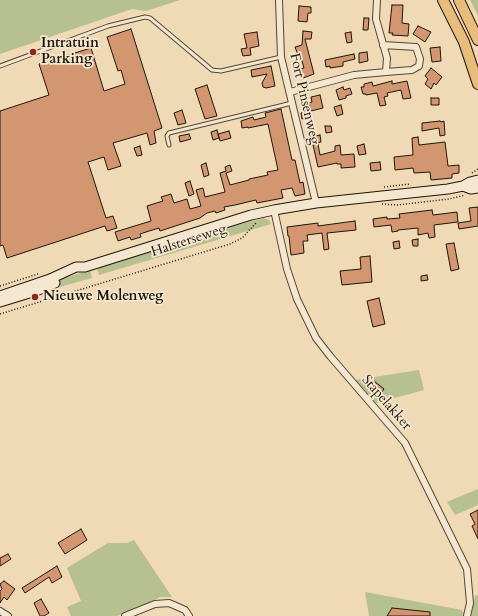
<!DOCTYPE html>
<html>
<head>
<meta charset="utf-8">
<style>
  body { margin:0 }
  canvas { display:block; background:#f0d9b5 }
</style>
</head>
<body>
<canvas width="478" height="616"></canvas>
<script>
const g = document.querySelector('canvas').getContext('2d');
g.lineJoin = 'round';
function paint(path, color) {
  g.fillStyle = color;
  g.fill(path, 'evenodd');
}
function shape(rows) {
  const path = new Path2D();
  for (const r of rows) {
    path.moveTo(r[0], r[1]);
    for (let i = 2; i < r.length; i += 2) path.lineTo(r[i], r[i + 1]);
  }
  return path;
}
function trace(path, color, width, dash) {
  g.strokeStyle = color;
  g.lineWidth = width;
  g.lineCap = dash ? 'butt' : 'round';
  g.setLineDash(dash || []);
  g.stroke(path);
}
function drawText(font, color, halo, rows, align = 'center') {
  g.font = font + ' Cardo,serif';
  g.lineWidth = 3.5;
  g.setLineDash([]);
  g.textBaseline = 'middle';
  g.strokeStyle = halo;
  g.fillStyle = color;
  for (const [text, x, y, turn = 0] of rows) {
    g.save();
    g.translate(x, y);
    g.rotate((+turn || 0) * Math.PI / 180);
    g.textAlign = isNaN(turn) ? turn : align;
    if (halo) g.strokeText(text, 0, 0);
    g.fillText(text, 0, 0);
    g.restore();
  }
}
paint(shape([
  [0,0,180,0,146,11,132,9,0,54],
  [470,0,478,0,478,16],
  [263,218,269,220,271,224,99,275,97,268,190,238],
  [90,270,92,278,42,292,0,298],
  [419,370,424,390,376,403,355,380],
  [478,489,478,505,455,515,447,502],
  [134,540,172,597,160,597,153,601,117,616,71,616,67,607,81,601,67,568,108,543,127,543],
  [365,592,462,610,462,612,464,612,463,616,369,616],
  [478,595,478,616,471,616,475,596]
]), '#b7c08f');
const building = shape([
  [392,5,403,5,402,23,409,24,408,36,392,35,393,33,389,33,392,5],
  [299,6,311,7,311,13,308,13,307,22,298,21,299,6],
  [364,18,369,18,368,30,363,30,364,18],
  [418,26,431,32,425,42,413,34,418,26],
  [131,29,162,128,154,131,156,143,150,145,147,133,113,143,121,166,108,170,104,157,88,162,106,218,113,216,117,228,107,231,105,226,7,258,3,245,0,246,0,111,49,95,39,64,91,48,104,91,125,84,121,70,118,71,107,37,131,29],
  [303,31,312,32,311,39,305,39,314,74,303,78,300,69,304,68,300,54,298,55,295,47,302,45,303,31],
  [257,32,259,46,250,48,251,55,243,56,241,49,247,48,244,34,257,32],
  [351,32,352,42,347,43,345,33,351,32],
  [440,47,441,61,432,62,430,48,440,47],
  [367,52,368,61,359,63,359,53,367,52],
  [354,54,355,59,343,62,343,66,330,68,330,66,326,67,325,60,354,54],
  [271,66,275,86,266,88,263,87,262,83,267,74,252,77,251,70,271,66],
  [431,68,442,77,436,85,434,83,431,89,425,84,428,79,425,76,431,68],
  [392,81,392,84,407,81,411,98,403,99,401,90,387,93,388,96,384,97,386,105,380,106,377,93,366,95,366,94,363,94,361,87,364,87,364,84,372,82,373,86,392,81],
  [207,85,217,116,205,119,195,89,207,85],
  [343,87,344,90,350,88,352,94,346,96,346,98,339,100,336,90,343,87],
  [320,95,323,108,311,111,309,103,312,102,311,97,320,95],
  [431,98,439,98,439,105,431,105,431,98],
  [341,105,343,114,337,116,334,107,341,105],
  [281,109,292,160,295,160,300,183,303,182,305,194,295,196,292,188,281,190,283,198,257,203,256,200,235,205,224,207,225,210,216,213,215,211,207,213,200,218,160,231,159,228,146,232,140,234,141,237,131,240,130,237,118,241,115,232,151,221,147,206,163,201,161,197,171,194,174,203,187,199,190,209,201,206,196,190,203,188,205,197,225,192,220,173,226,171,225,167,230,165,232,171,226,173,230,185,249,180,249,179,268,175,267,172,278,170,268,124,248,128,248,127,242,128,241,121,253,117,254,120,266,117,265,113,281,109],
  [182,110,186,123,178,125,174,113,182,110],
  [309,110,311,117,302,119,301,113,309,110],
  [440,121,441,122,444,121,445,135,440,136,439,128,422,131,422,123,440,121],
  [325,126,331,126,332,132,326,133,325,126],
  [217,130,219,138,213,140,211,132,217,130],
  [229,131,231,138,220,141,218,134,229,131],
  [189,134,191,139,180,142,179,136,189,134],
  [320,135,321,142,312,144,311,137,320,135],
  [418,137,419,145,445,142,448,166,459,165,459,173,452,174,452,178,431,180,430,172,414,173,413,168,395,170,394,157,413,155,412,138,418,137],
  [318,144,320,155,335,151,335,146,340,145,341,155,354,154,355,167,341,168,341,164,337,164,337,163,318,167,313,145,318,144],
  [364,144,366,154,359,155,357,146,364,144],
  [140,146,142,155,137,156,134,148,140,146],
  [380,162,381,170,371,171,370,163,380,162],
  [206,163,209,175,204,177,201,165,206,163],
  [190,181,194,194,189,196,185,183,190,181],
  [478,207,478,226,459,229,458,223,471,221,469,208,478,207],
  [432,210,433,215,457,212,458,222,434,225,435,237,429,238,428,233,418,235,418,228,398,230,398,231,392,232,391,225,374,227,373,219,387,217,387,219,400,218,399,214,432,210],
  [355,221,356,230,327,233,329,249,324,250,322,233,307,235,308,241,303,241,304,253,291,255,289,236,288,236,287,227,318,223,318,226,355,221],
  [418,239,418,246,413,246,412,240,418,239],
  [399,241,400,248,394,249,393,242,399,241],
  [454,243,459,269,451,271,446,244,454,243],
  [370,256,372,282,342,285,340,271,361,269,360,257,370,256],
  [427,275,428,280,421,281,421,276,427,275],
  [379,298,385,324,373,327,367,301,379,298],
  [374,381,384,389,379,396,368,388,374,381],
  [478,510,478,539,472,526,475,524,470,514,478,510],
  [81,529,87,540,65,554,58,543,81,529],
  [8,554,11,559,0,566,0,558,8,554],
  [57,566,62,577,52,583,49,577,25,593,22,588,57,566],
  [4,581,15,589,7,600,4,597,0,603,0,591,2,589,0,584,4,581],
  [41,599,49,613,44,616,40,616,34,603,41,599],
  [392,608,430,612,430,616,387,616,392,608]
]);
paint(building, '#d29771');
trace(building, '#1f160a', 1);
const lane = shape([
  [0,66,108,26,145,17,150,18,212,70,221,71,281,57],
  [169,145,167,136,169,133,292,103]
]);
const street = shape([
  [279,0,281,57,316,203],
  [383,45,416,47,420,59,419,66,412,70,386,72],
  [290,92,354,75,386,72,387,58,376,19,377,0],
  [274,210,287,269,297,299,316,338,330,356,405,443,467,569,470,603,467,616],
  [0,611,8,616],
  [125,616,155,604,169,603,185,610,189,616]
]);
const secondary = shape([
  [463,186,471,189,478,188],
  [0,296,50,279,76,267,85,267,251,215,274,210,316,203,448,189,463,186,470,182,478,180],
  [0,302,36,291,55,283]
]);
const primary = shape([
  [443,0,464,42,478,84],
  [459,0,478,40]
]);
trace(lane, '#534735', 5);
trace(street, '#534735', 8);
trace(secondary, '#1f160a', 11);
trace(primary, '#1f160a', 12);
trace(shape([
  [472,173,478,169],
  [384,187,410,184],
  [382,204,397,205,449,199,465,195],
  [0,286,38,274],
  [0,314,230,244,242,238,257,222]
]), '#1f160a', 1.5, [1, 2]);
trace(lane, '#f5e6cf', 3);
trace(street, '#f5e6cf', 6);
trace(secondary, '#f5e6cf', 9);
trace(primary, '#e8bc7a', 10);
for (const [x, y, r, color] of [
  [33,52,4,"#8f2418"],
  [35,297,4,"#8f2418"]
]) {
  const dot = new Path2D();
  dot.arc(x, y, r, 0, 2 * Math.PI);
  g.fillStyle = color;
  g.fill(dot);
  trace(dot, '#f5e6cf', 1.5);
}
drawText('bold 14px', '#1f160a', '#f5e6cf', [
  ["Intratuin",41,44],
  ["Parking",41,60],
  ["Nieuwe Molenweg",43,297]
], 'left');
drawText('14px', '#1f160a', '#f5e6cf', [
  ["Fort Pinsenweg",304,99,77],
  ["Halsterseweg",189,241,-18],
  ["Stapelakker",386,403,49]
]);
</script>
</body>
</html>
